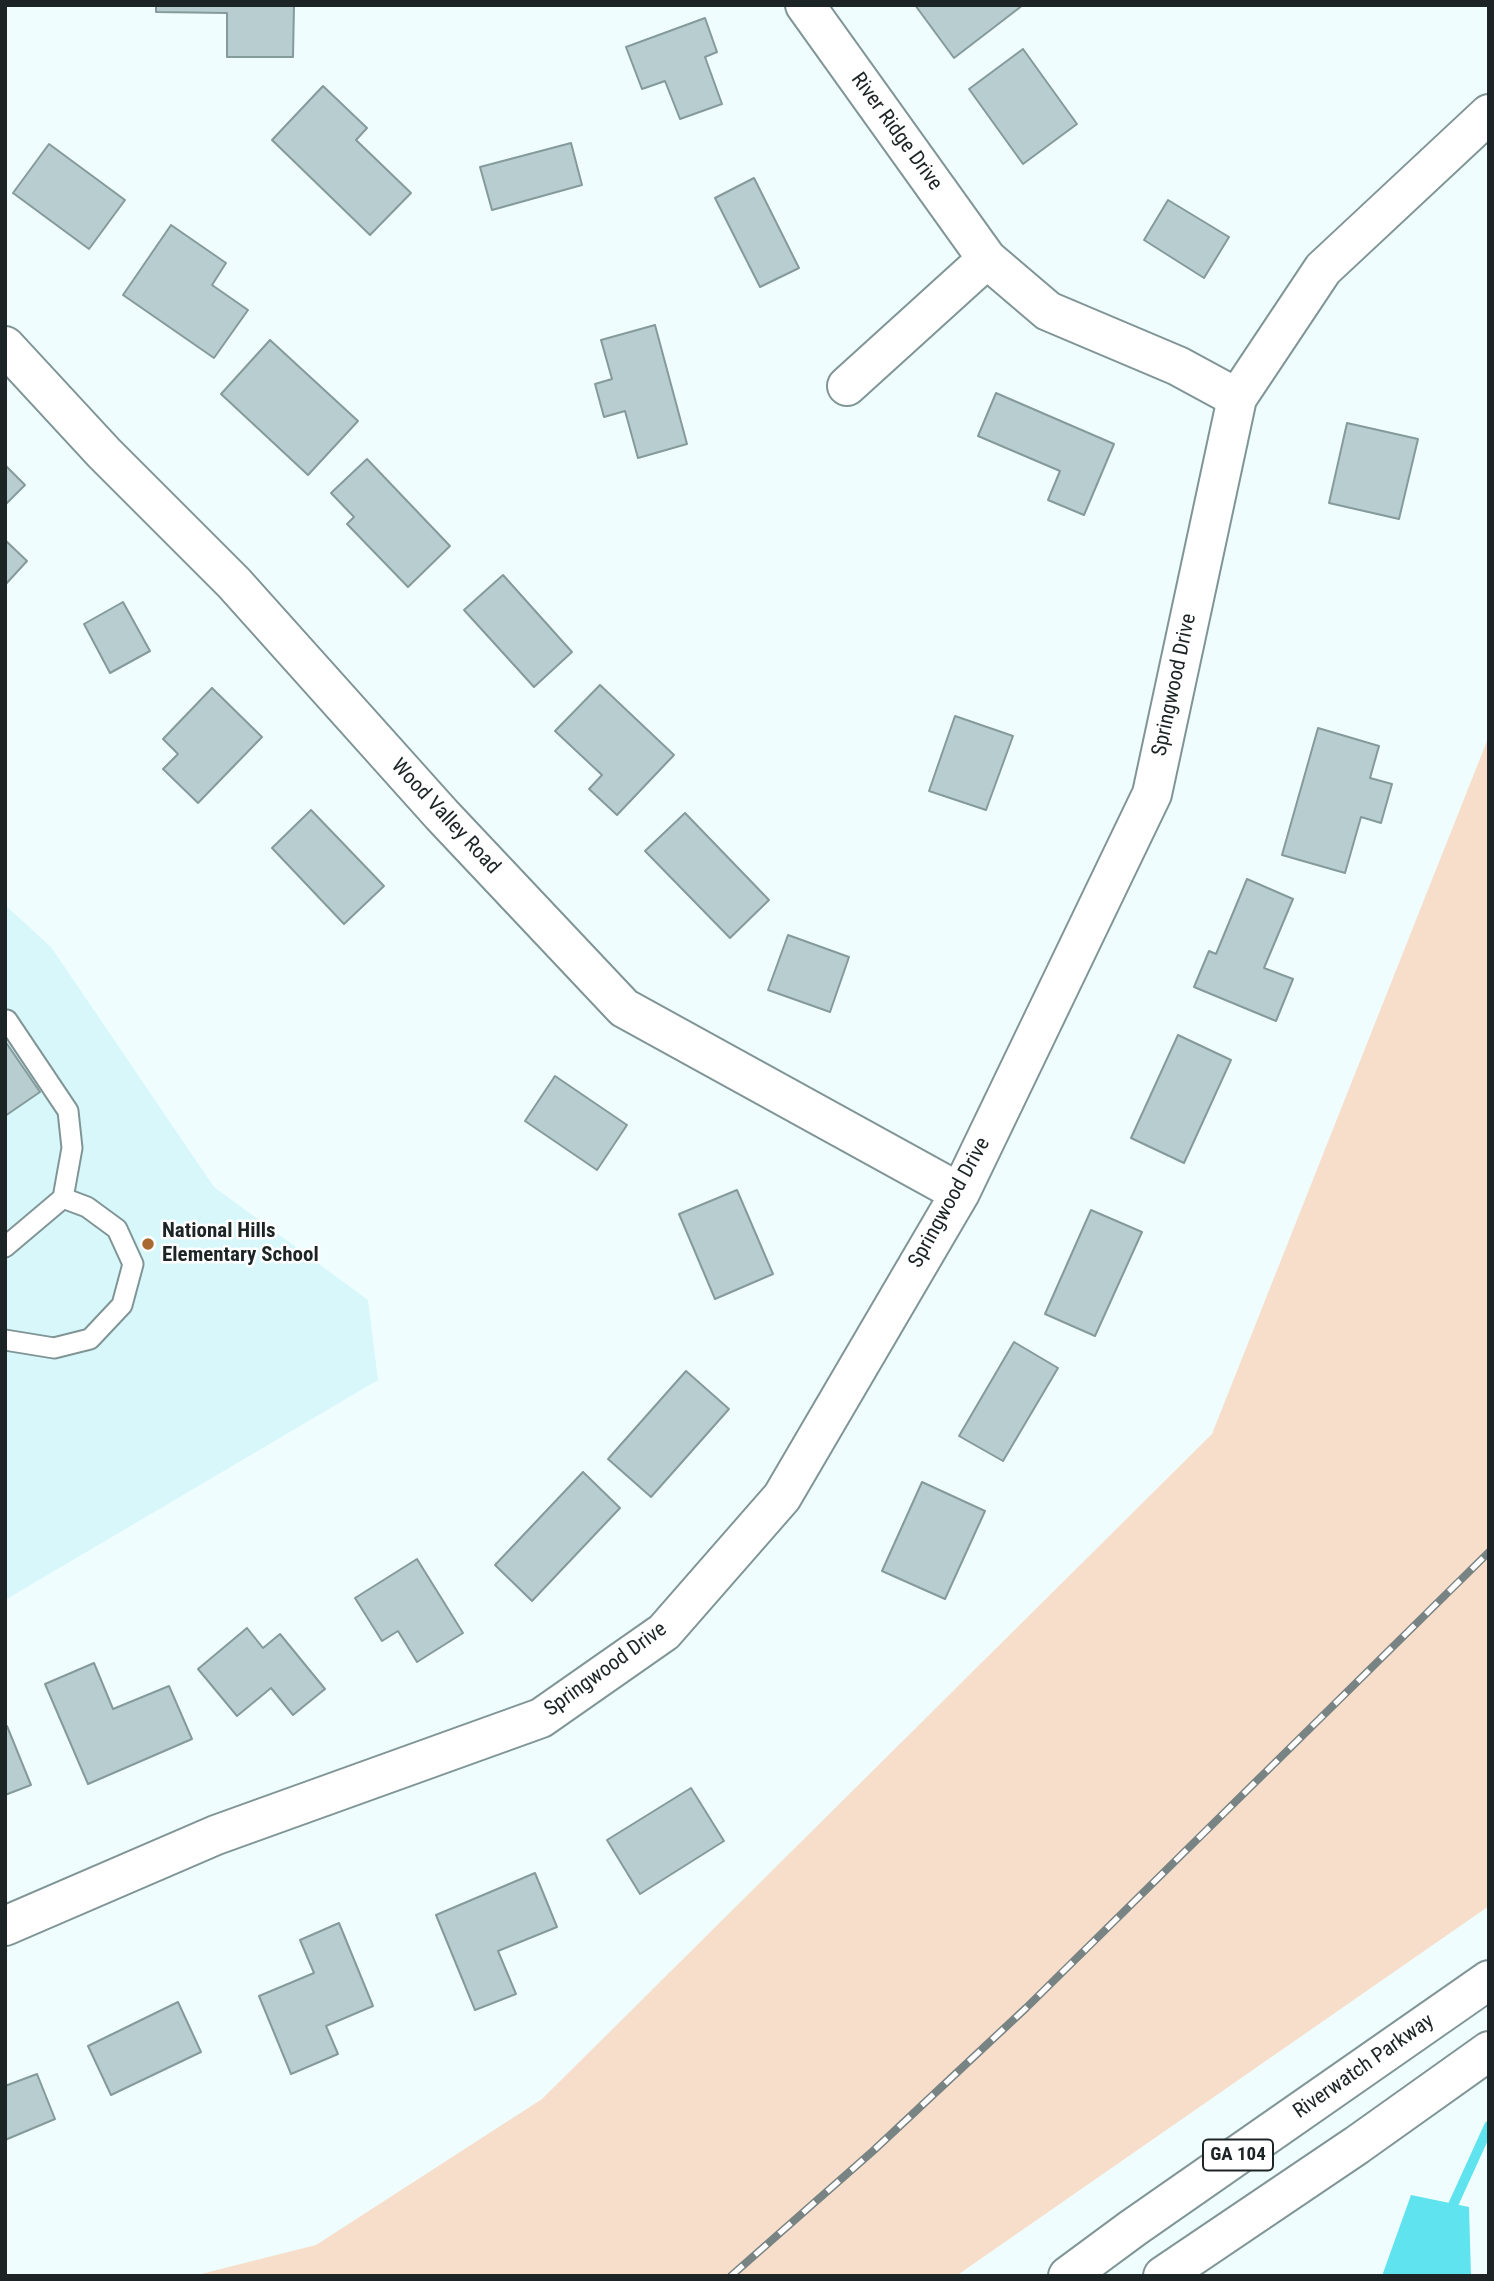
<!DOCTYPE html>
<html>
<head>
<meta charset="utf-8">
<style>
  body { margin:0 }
  #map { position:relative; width:1494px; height:2281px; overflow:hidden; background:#f0fdfe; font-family:"Roboto Condensed",sans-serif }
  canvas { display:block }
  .frame { position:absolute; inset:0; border:7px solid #1c2425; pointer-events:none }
</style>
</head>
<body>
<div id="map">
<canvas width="1494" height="2281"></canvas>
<div class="frame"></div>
</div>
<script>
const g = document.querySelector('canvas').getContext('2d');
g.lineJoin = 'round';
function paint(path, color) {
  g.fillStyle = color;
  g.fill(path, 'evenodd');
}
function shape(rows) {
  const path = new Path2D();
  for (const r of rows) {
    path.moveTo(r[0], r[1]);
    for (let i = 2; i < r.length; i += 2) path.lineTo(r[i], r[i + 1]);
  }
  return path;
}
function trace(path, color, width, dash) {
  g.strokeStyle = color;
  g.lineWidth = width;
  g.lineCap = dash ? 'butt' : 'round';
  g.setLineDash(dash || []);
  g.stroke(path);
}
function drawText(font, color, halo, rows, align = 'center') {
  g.font = font + ' "Roboto Condensed",sans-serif';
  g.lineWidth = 5;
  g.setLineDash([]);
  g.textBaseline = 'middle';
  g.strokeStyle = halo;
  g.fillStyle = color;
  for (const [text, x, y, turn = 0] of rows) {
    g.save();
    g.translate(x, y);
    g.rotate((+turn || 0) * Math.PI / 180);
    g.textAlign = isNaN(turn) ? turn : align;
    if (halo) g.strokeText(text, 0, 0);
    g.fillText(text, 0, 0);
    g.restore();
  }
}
paint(shape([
  [5,905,51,947,214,1187,368,1300,378,1380,5,1600]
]), '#d7f7fa');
paint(shape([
  [1489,736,1489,1906,956,2276,193,2276,316,2245,542,2099,1212,1434]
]), '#f7deca');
paint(shape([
  [1411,2195,1469,2207,1471,2276,1382,2276]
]), '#5fe4ef');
trace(shape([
  [1448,2216,1489,2126]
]), '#5fe4ef', 10);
const building = shape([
  [156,5,294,5,293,57,227,57,227,13,156,12,156,5],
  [915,5,1023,5,954,58,915,5],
  [705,18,717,52,705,57,722,104,680,119,665,81,642,89,626,47,705,18],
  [1023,49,1077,124,1023,164,969,89,1023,49],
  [323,86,367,128,356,140,411,193,370,235,272,140,323,86],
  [571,143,582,185,492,210,480,167,571,143],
  [49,144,125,200,89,249,13,193,49,144],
  [754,178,799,268,760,287,715,198,754,178],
  [1168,200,1229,237,1204,278,1144,240,1168,200],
  [171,225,226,263,212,285,248,310,214,358,123,295,171,225],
  [655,325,687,444,638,458,625,411,604,417,595,384,612,379,601,340,655,325],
  [270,340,358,421,308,475,221,394,270,340],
  [996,393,1114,444,1084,515,1048,500,1060,471,978,436,996,393],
  [1347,423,1418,439,1399,519,1329,503,1347,423],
  [367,459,450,546,408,587,347,524,354,517,331,493,367,459],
  [5,465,25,485,5,505,5,465],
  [5,540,27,561,5,585,5,540],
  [503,575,572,652,534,687,464,610,503,575],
  [123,602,150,651,110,673,84,624,123,602],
  [600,685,674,755,617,815,589,789,602,775,555,731,600,685],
  [212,688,262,737,198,803,163,769,178,754,163,739,212,688],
  [955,716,1013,736,986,810,929,791,955,716],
  [1318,728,1379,746,1370,778,1392,784,1381,823,1361,817,1345,873,1282,855,1318,728],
  [311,810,384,886,344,924,272,848,311,810],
  [685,813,769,900,730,938,645,851,685,813],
  [1247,879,1293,899,1264,968,1293,979,1276,1021,1194,987,1209,951,1216,954,1247,879],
  [788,935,849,957,830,1012,768,990,788,935],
  [1178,1035,1231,1060,1184,1163,1131,1138,1178,1035],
  [5,1041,40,1092,5,1116,5,1041],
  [555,1076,627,1125,597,1170,525,1121,555,1076],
  [737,1190,773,1274,715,1299,679,1214,737,1190],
  [1091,1210,1142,1232,1095,1336,1045,1314,1091,1210],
  [1014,1342,1058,1368,1003,1461,959,1436,1014,1342],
  [686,1371,729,1409,651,1497,608,1459,686,1371],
  [583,1472,620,1508,532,1601,495,1565,583,1472],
  [922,1482,985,1511,945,1599,882,1571,922,1482],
  [417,1559,463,1633,417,1662,398,1631,382,1641,355,1598,417,1559],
  [247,1628,263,1648,280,1634,325,1689,293,1715,271,1688,237,1716,198,1669,247,1628],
  [94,1663,113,1709,169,1686,192,1739,88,1784,45,1684,94,1663],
  [5,1726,7,1726,31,1785,5,1795,5,1726],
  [691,1788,724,1841,640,1894,607,1840,691,1788],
  [535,1873,557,1927,498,1951,516,1994,475,2010,436,1915,535,1873],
  [339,1923,373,2006,326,2026,338,2054,291,2074,259,1996,314,1973,300,1940,339,1923],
  [178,2002,201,2052,111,2095,88,2046,178,2002],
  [37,2074,55,2119,5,2140,5,2086,37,2074]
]);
paint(building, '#b8cdcf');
trace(building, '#859a9b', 2);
const lane = shape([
  [7,1020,68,1111,72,1148,63,1198],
  [5,1247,63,1198,87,1207,117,1229,133,1264,122,1305,90,1339,54,1348,5,1340]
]);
const street = shape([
  [805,5,987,259,1048,311,1178,366,1237,398],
  [5,346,104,453,234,583,442,815,624,1008,960,1193],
  [847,386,987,259],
  [5,1926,216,1835,541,1718,664,1632,782,1497,960,1193,1152,794,1237,398,1323,269,1489,114]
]);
const primary = shape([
  [1068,2276,1133,2228,1489,1980],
  [1163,2276,1357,2145,1489,2051]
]);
trace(lane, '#809596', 23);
trace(street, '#809596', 42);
trace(primary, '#809596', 42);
trace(lane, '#fff', 19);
trace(street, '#fff', 38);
trace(primary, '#fff', 38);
const rail = shape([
  [731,2276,873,2151,1026,2008,1489,1552]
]);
trace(rail, '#788384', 8);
trace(rail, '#fff', 5, [16]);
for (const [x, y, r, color] of [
  [148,1244,7,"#a86a30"]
]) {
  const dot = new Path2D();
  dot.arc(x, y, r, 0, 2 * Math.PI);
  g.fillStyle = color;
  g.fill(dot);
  trace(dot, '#fff', 2.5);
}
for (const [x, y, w] of [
  [1238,2155,70]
]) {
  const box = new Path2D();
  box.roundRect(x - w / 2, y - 15.5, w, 31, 5);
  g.fillStyle = '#fff';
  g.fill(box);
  trace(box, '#1c2425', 2);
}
drawText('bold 19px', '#1c2425', null, [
  ["GA 104",1238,2155]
]);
drawText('21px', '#1c2425', '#fff', [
  ["River Ridge Drive",896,132,54],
  ["Springwood Drive",1175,685,-78],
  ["Wood Valley Road",445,817,47],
  ["Springwood Drive",950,1203,-61],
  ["Springwood Drive",606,1670,-36],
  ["Riverwatch Parkway",1364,2067,-35]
]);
drawText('bold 21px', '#1c2425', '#fff', [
  ["National Hills",162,1232],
  ["Elementary School",162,1256]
], 'left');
</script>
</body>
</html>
